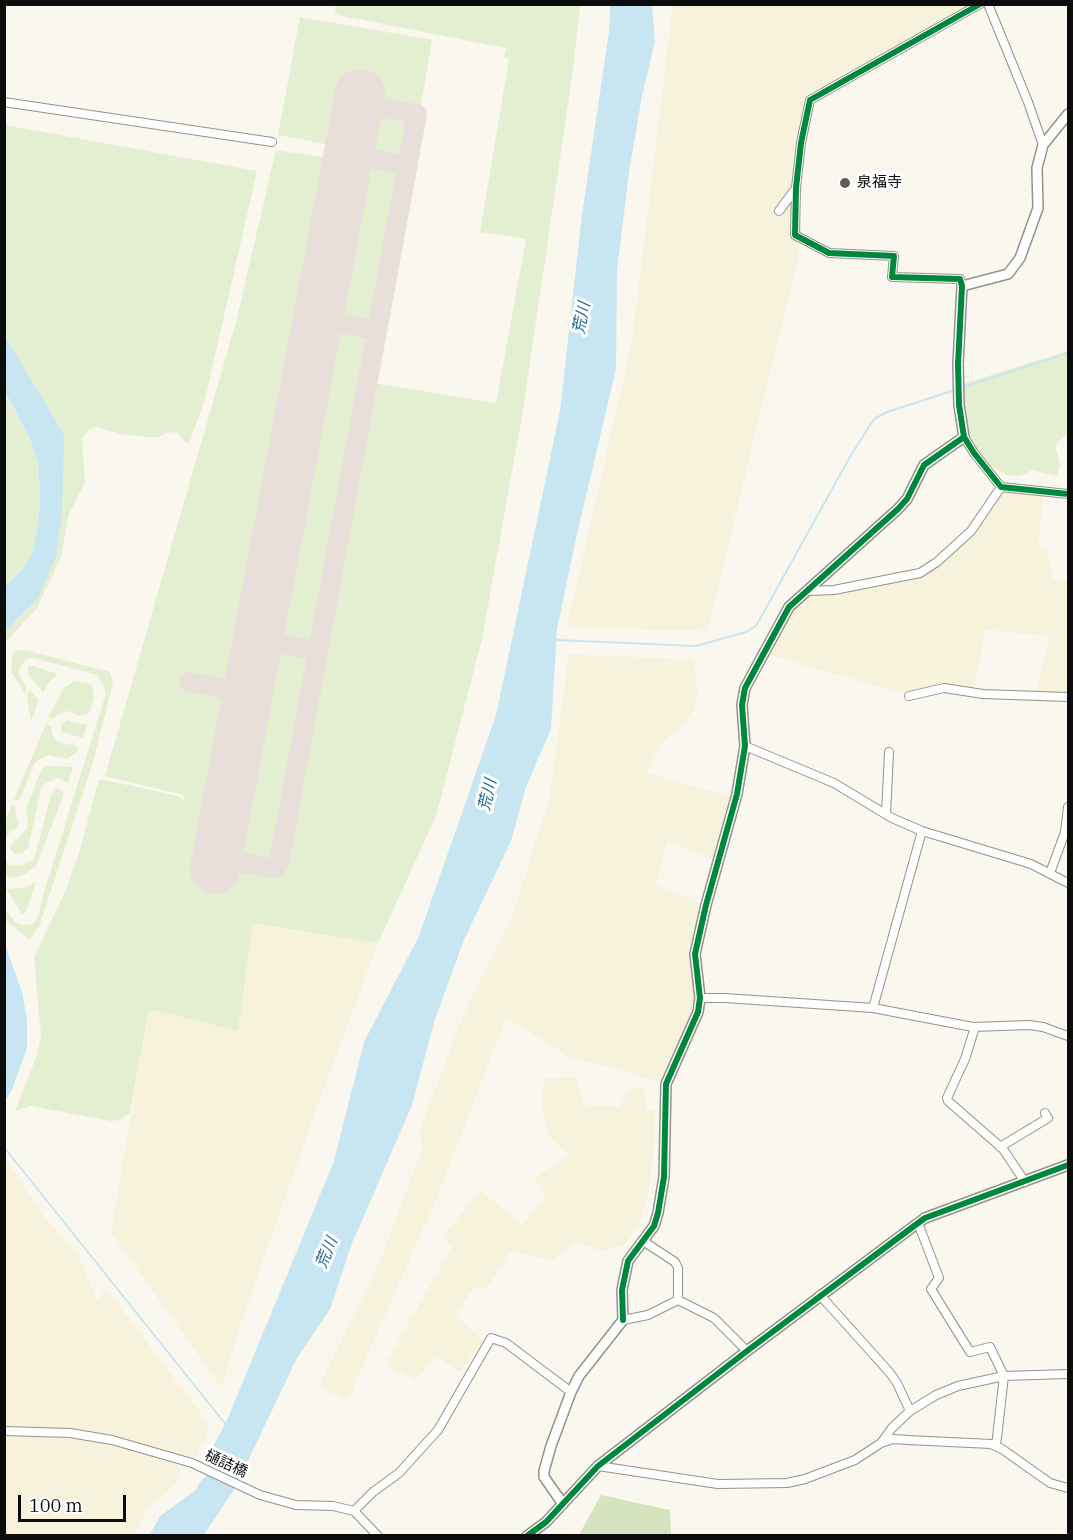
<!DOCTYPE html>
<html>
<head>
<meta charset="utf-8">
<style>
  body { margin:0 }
  #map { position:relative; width:1073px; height:1540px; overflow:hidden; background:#faf7ef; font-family:"IBM Plex Serif",serif }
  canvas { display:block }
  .frame { position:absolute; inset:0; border:6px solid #0c0c0c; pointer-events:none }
  .scale { position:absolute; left:18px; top:1495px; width:108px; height:27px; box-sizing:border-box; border:3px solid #0c0c0c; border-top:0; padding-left:8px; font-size:18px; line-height:21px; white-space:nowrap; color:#0c0c0c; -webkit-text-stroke:4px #fff; paint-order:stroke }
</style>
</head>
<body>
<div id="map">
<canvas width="1073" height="1540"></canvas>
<div class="frame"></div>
<div class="scale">100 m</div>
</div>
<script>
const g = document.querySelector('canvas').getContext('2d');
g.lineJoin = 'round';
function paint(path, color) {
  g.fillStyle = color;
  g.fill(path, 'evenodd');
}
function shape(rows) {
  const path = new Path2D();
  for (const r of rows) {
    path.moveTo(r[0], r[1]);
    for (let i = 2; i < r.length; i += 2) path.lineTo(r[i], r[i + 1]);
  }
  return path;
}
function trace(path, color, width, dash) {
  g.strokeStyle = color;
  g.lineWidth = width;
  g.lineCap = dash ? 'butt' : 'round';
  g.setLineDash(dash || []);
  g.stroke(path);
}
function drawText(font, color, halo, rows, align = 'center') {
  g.font = font + ' "IBM Plex Serif","Noto Sans JP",serif';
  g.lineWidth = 6;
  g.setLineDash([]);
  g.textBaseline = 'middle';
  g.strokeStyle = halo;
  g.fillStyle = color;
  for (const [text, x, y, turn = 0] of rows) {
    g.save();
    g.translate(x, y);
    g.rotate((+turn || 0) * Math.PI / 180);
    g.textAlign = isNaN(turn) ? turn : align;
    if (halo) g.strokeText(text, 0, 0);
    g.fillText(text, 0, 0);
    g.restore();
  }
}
paint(shape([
  [673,5,973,5,810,100,795,192,799,255,707,631,567,627,632,342],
  [1001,487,1044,491,1038,547,1047,548,1053,579,1068,579,1068,697,1035,697,1050,636,985,630,973,693,944,688,910,696,763,653,789,607,808,591,920,573,956,545],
  [569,654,694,660,697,694,693,710,684,723,661,744,647,773,729,796,714,860,667,841,656,885,702,904,696,1006,663,1080,655,1081,592,1062,571,1060,552,1045,506,1018,427,1223,421,1226,422,1231,349,1397,345,1400,319,1386,380,1261,423,1147,419,1133,460,1023,474,991,512,917,550,797],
  [253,923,378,943,315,1112,239,1328,222,1388,111,1232,149,1009,238,1031],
  [576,1077,584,1105,619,1107,631,1088,643,1088,647,1110,655,1110,653,1155,649,1191,639,1224,626,1244,602,1251,576,1242,551,1261,511,1250,487,1288,474,1287,455,1315,483,1340,460,1372,435,1356,416,1380,385,1365,452,1247,443,1237,480,1190,522,1225,544,1200,547,1202,534,1178,569,1155,548,1136,542,1105,544,1079],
  [4,1156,42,1214,79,1257,97,1300,104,1292,110,1294,203,1416,209,1427,207,1434,195,1457,177,1453,171,1457,181,1470,180,1476,172,1487,153,1503,146,1512,135,1535,5,1535]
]), '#f6f2dc');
paint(shape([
  [336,5,580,5,573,70,523,410,482,639,436,816,378,943,253,923,238,1031,149,1009,130,1113,119,1120,111,1121,31,1106,15,1111,37,1055,41,1035,34,957,65,892,79,853,99,779,179,796,184,801,184,795,105,776,236,322,276,150,333,159,204,870,227,875,228,866,282,875,373,383,496,403,526,239,480,232,509,59,504,57,506,48,337,15,335,11],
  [300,17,432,40,420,111,373,101,373,93,345,89,337,146,278,135],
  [371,112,410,118,404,156,365,149],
  [5,125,257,171,205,399,189,444,185,442,177,433,168,432,159,437,147,437,122,434,97,427,90,429,82,439,85,482,69,514,61,557,37,608,5,643,5,632,26,610,64,435,5,336],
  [362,164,400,171,370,323,333,313],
  [329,329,368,336,314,643,273,636],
  [1068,351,1068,432,1055,445,1060,465,1057,476,1032,470,1020,476,1006,475,975,456,964,437,959,385],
  [4,392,29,437,38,463,40,493,39,516,33,551,24,566,5,586],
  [270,649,311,655,272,861,231,853],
  [17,650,25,650,110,672,113,683,93,762,40,924,30,940,5,920,5,909,16,923,23,925,33,924,38,917,42,899,106,693,102,682,95,674,33,658,26,659,19,668,19,675,26,687,25,693,11,672,12,660,13,654],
  [30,666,33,666,58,674,49,682,43,692,28,674,28,668],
  [75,681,88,683,92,686,94,697,90,711,87,714,80,716,69,711,60,713,52,719,48,717,64,688],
  [29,689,39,700,31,721,27,699],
  [67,720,77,723,87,724,83,738,61,732,62,724],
  [46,724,51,726,52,734,57,741,63,744,76,745,78,751,67,759,48,755,37,761,34,764,19,801,14,799],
  [47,766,73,767,68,783,58,778,44,784,41,789,28,848,22,853,14,854,9,846,27,829,28,821,26,810,39,775,42,769],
  [57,788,60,789,64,794,36,866,24,875,12,878,5,876,5,860,9,865,22,866,34,859,51,795],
  [12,805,15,807,17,819,19,822,16,828,5,836,5,821],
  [36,882,26,912,22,914,6,889,24,888]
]), '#e4eed0');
paint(shape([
  [601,1495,670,1510,671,1535,579,1535]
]), '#d5e4bf');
paint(shape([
  [610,5,652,5,655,41,642,96,629,172,617,271,616,369,577,534,557,629,551,729,526,787,511,841,464,940,435,1019,412,1105,351,1246,330,1309,297,1358,235,1488,204,1535,149,1536,160,1516,196,1490,200,1482,206,1476,206,1460,228,1418,334,1161,364,1042,419,936,496,715,560,411,582,214,609,32],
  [5,336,64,435,62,514,56,556,39,596,5,632,5,586,24,567,33,551,39,516,40,493,38,463,29,437,5,392],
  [5,944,22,992,27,1020,27,1048,11,1092,5,1101]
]), '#c8e6f1');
trace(shape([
  [963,387,1068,353],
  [556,640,696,646,746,632,756,626,851,455,874,419,887,412,955,390],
  [4,1147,227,1426]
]), '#c8e6f1', 2);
trace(shape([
  [349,154,408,166],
  [318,320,377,330],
  [258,640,318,651],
  [189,682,248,693],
  [218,858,269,868,276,867,279,863,417,114,358,104]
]), '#e8deda', 20);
trace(shape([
  [215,869,360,94]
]), '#e8deda', 50);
const minor = shape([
  [988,4,1028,102,1043,145],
  [4,102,272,142],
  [779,211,796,188],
  [962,286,960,279,892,277,894,256,829,253,795,235,796,188,801,143,810,100,980,4],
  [964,437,974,453,1001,487,1068,494],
  [808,591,834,590,920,573,937,562,971,531,1001,487],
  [909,696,944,688,983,694,1068,697],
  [745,746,834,783,892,818,922,831,1031,864,1068,883],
  [886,814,889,752],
  [1050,873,1065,832,1068,807],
  [700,998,725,998,873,1008,973,1027,1029,1025,1043,1027,1068,1036],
  [873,1008,922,831],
  [975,1027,965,1059,947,1098,948,1101,1003,1149,1025,1182],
  [1000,1147,1048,1118,1045,1113],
  [918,1223,939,1278,931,1289,970,1352,990,1347,1004,1376,996,1446],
  [643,1241,675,1262,678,1268,678,1300],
  [820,1295,890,1373,897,1383,910,1411],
  [678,1300,714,1318,747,1351],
  [623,1320,648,1315,678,1300],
  [4,1431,70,1433,112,1440,192,1463,260,1495,296,1505,333,1506,354,1511,378,1536],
  [881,1443,892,1428,910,1411,936,1395,958,1386,1004,1376,1068,1374],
  [598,1466,718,1484,787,1483,805,1479,855,1460,881,1443,893,1439,908,1440,991,1444,1002,1449,1050,1483,1068,1488],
  [354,1511,373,1492,399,1473,438,1430,491,1338,506,1343,571,1392]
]);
const tertiary = shape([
  [563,1504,544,1477,544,1471,551,1446,571,1392,579,1376,623,1320,622,1290,628,1261,654,1226,658,1213,664,1177,666,1084,698,1012,700,998,695,954,706,905,737,794,745,746,742,705,745,688,789,607,898,509,907,499,924,465,964,437,959,405,958,364,962,286,1008,274,1020,258,1038,208,1037,168,1043,145,1068,114],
  [527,1536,546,1522,598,1466,747,1351,914,1226,925,1218,1068,1165]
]);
trace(minor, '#93928e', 10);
trace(tertiary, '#93928e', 12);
trace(minor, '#fefefd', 8);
trace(tertiary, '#fefefd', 9);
trace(shape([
  [980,4,810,100,801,143,796,188,795,235,829,253,894,256,892,277,960,279,962,286,958,364,959,405,964,437,974,453,1001,487,1068,494],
  [623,1320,622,1290,628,1261,654,1226,658,1213,664,1177,666,1084,698,1012,700,998,695,954,706,905,737,794,745,746,742,705,745,688,789,607,898,509,907,499,924,465,964,437],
  [527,1536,546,1522,598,1466,747,1351,914,1226,925,1218,1068,1165]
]), '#00873e', 6);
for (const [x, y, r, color] of [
  [845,183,6,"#5f5e5b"]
]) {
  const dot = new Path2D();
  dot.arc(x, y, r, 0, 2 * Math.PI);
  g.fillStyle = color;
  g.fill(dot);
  trace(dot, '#fff', 2);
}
drawText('15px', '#0c0c0c', '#fff', [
  ["泉福寺",857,183]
], 'left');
drawText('15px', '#0c0c0c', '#fff', [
  ["樋詰橋",226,1464,25]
]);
drawText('italic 16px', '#1d6795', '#fff', [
  ["荒川",582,318,-79],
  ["荒川",488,795,-77],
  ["荒川",327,1253,-68]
]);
</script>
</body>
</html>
